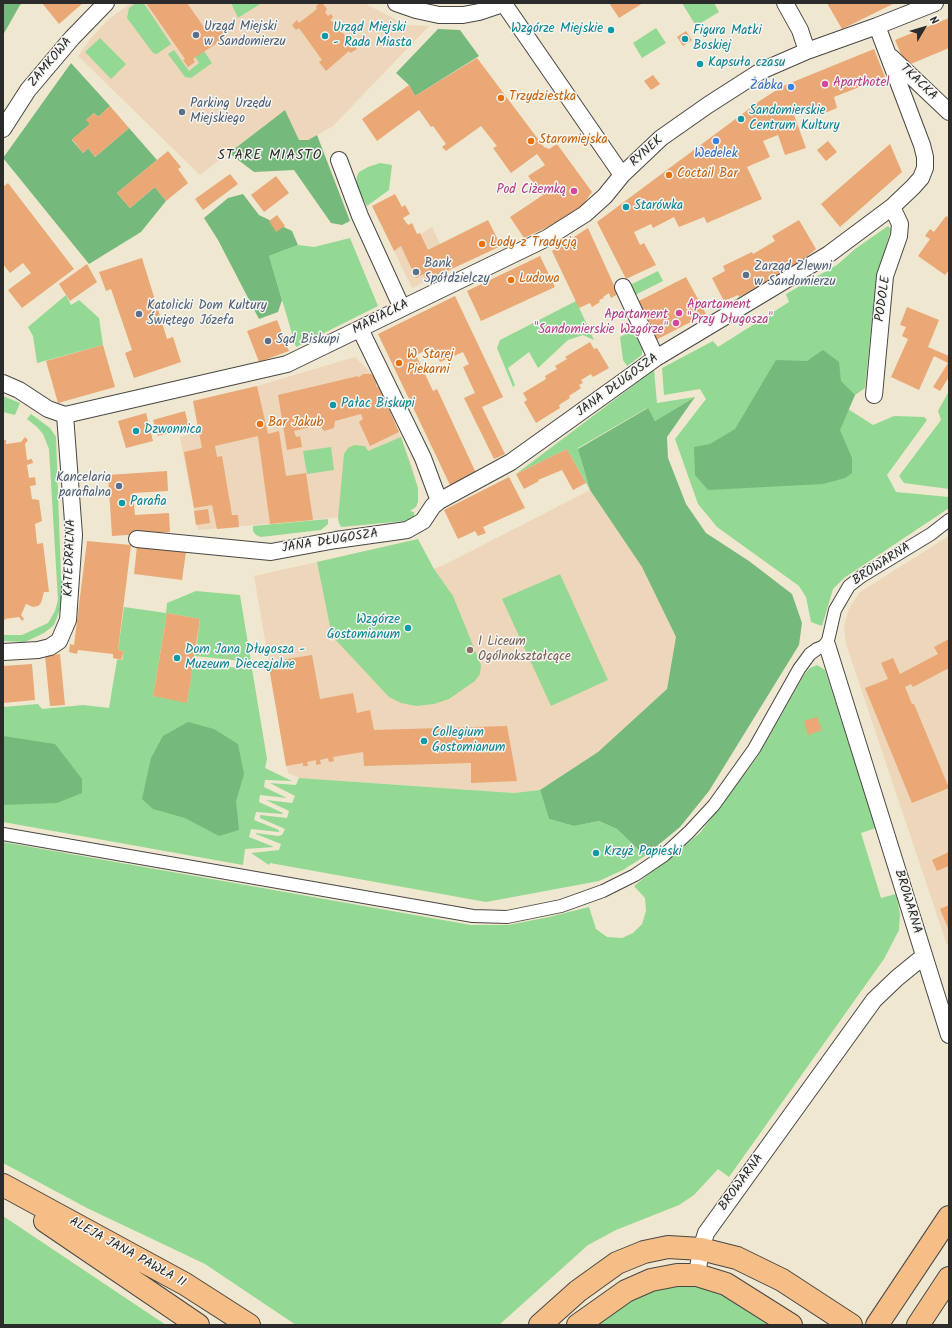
<!DOCTYPE html>
<html>
<head>
<meta charset="utf-8">
<style>
  body { margin:0 }
  #map { position:relative; width:952px; height:1328px; overflow:hidden; background:#f0e7d0; font-family:Kalam,sans-serif }
  canvas { display:block }
  .frame { position:absolute; inset:0; border:4px solid #2b2b2b; pointer-events:none }
  .north { position:absolute; left:904px; top:8px; width:40px; height:40px; -webkit-text-stroke:3px #f6f6f2; paint-order:stroke; rotate:52deg; font-size:11px; font-weight:700; line-height:16px; text-align:center; color:#2b2b2b }
  .north::after { content:''; display:block; margin:auto; width:14px; height:18px; background:#2b2b2b; clip-path:polygon(50% 0,100% 100%,50% 72%,0 100%) }
</style>
</head>
<body>
<div id="map">
<canvas width="952" height="1328"></canvas>
<div class="frame"></div>
<div class="north">N</div>
</div>
<script>
const g = document.querySelector('canvas').getContext('2d');
g.lineJoin = 'round';
function paint(path, color) {
  g.fillStyle = color;
  g.fill(path, 'evenodd');
}
function shape(rows) {
  const path = new Path2D();
  for (const r of rows) {
    path.moveTo(r[0], r[1]);
    for (let i = 2; i < r.length; i += 2) path.lineTo(r[i], r[i + 1]);
  }
  return path;
}
function trace(path, color, width, dash) {
  g.strokeStyle = color;
  g.lineWidth = width;
  g.lineCap = dash ? 'butt' : 'round';
  g.setLineDash(dash || []);
  g.stroke(path);
}
function drawText(font, color, halo, rows, align = 'center') {
  g.font = font + ' Kalam,sans-serif';
  g.lineWidth = 3;
  g.setLineDash([]);
  g.textBaseline = 'middle';
  g.strokeStyle = halo;
  g.fillStyle = color;
  for (const [text, x, y, turn = 0] of rows) {
    g.save();
    g.translate(x, y);
    g.rotate((+turn || 0) * Math.PI / 180);
    g.textAlign = isNaN(turn) ? turn : align;
    if (halo) g.strokeText(text, 0, 0);
    g.fillText(text, 0, 0);
    g.restore();
  }
}
paint(shape([
  [131,3,231,3,239,18,262,3,364,3,406,25,429,26,333,126,308,140,299,140,285,110,200,175,78,56,91,38,109,19],
  [432,227,452,269,412,288,394,251],
  [355,357,375,377,399,432,412,466,418,488,418,502,416,507,333,518,198,530,180,437,198,431,193,401,257,386],
  [590,490,642,567,676,637,667,689,598,752,540,790,514,793,299,778,288,773,254,576,410,541,423,572,444,565],
  [949,536,949,945,947,945,846,644,844,627,849,608,860,592]
]), '#eed6bb');
paint(shape([
  [136,3,143,3,145,5,171,44,157,54,153,53,127,18,129,8],
  [231,3,262,3,238,18],
  [682,3,714,3,719,12,696,26],
  [656,28,666,43,642,58,633,43],
  [100,38,126,64,111,79,85,52],
  [174,50,189,71,199,63,195,57,204,51,212,63,191,78,185,77,168,54],
  [380,163,392,165,389,190,367,206,356,186,357,176,359,172,368,167],
  [888,226,891,229,876,282,865,388,855,395,848,409,873,425,894,416,924,417,927,420,887,475,896,492,949,497,949,508,844,578,833,589,822,626,811,622,806,597,799,586,717,527,698,504,675,439,706,399,700,389,664,395,662,368,713,341,718,347,789,302,786,294,837,265,855,249],
  [350,238,378,306,296,347,269,256,298,245,314,247],
  [658,271,663,281,635,295,630,285],
  [66,295,71,305,79,300,99,318,103,345,37,363,33,336,28,327],
  [576,301,594,340,583,335,568,340,538,368,529,352,508,368,515,385,513,387,497,348,500,340],
  [633,330,642,349,642,355,627,366,623,360,620,337],
  [654,370,657,403,695,397,655,421,647,408,578,448,590,490,567,449,516,474],
  [949,391,949,489,904,483,899,476,941,420,938,411],
  [3,396,20,403,15,415,3,412],
  [31,414,50,428,56,437,62,604,54,625,44,633,25,642,3,641,3,635,22,635,48,623,55,611,58,600,49,449,43,434,37,427,27,419],
  [401,437,418,488,418,502,416,507,410,511,414,512,414,517,405,521,341,527,339,523,338,518,344,454,348,448,354,445,365,446,368,451],
  [331,447,334,470,307,474,303,451],
  [328,519,328,524,321,530,261,537,256,535,253,531,253,526],
  [418,539,434,569,453,596,481,665,480,674,475,681,449,699,434,704,416,706,401,703,389,697,332,636,317,562],
  [560,574,608,680,551,706,502,599],
  [196,591,240,595,251,662,195,656,200,619,167,613,153,696,187,702,193,664,252,669,267,759,265,768,292,781,265,780,264,787,287,798,260,795,259,802,283,813,282,814,256,812,254,820,279,830,279,832,251,829,249,837,274,847,245,849,243,865,3,822,3,707,38,704,42,709,83,705,109,708,117,660,122,660,124,651,118,650,124,607,166,613,167,603],
  [817,665,825,670,876,828,861,833,881,898,896,894,900,914,899,930,884,959,729,1177,718,1169,694,1195,679,1205,616,1230,588,1245,499,1325,296,1325,205,1264,87,1208,3,1163,3,842,471,925,508,925,549,917,589,907,596,929,607,937,622,938,633,933,642,924,646,911,645,898,634,886,700,833,758,756,804,675,810,668],
  [299,778,514,793,540,790,549,819,574,826,599,821,617,829,645,856,623,870,599,881,486,902,270,863,269,865,251,853,279,850,281,844,256,834,256,833,278,836,282,835,285,829,260,818,260,815,287,818,289,811,266,800,292,803,295,796,270,783,296,785],
  [3,1216,166,1325,3,1325],
  [698,1283,738,1298,779,1325,597,1325,615,1309,652,1286]
]), '#93d993');
paint(shape([
  [3,3,23,3,20,5,3,35],
  [438,29,460,30,479,56,415,96,409,85,396,73],
  [71,63,110,106,98,117,94,113,87,119,90,124,72,140,83,153,88,148,95,157,129,128,157,160,117,193,130,208,155,187,166,201,141,232,89,264,3,158],
  [285,110,299,140,308,140,317,135,350,221,342,225,331,223,294,170,254,172,229,153],
  [243,194,259,215,292,231,298,245,269,256,282,300,278,312,259,319,218,240,204,218,228,198],
  [823,350,839,362,841,381,855,395,840,430,852,458,852,473,845,478,823,484,708,490,695,475,694,447,710,444,735,429,776,360,807,361],
  [695,397,667,437,668,458,686,504,706,533,749,561,792,594,802,623,799,645,709,791,680,827,645,856,617,829,599,821,574,826,549,819,540,790,598,752,667,689,676,637,642,567,590,490,578,449,648,408,655,421],
  [188,722,214,729,238,744,244,774,236,801,239,830,219,836,185,818,153,809,142,799,151,758,163,736],
  [3,736,55,744,82,779,82,793,57,803,3,805]
]), '#76b97d');
paint(shape([
  [42,3,83,3,59,24],
  [146,3,187,3,206,30,216,23,226,37,193,59,195,62,188,67,183,60,185,59],
  [320,3,322,3,327,9,325,12,328,16,331,14,333,17,330,20,334,23,339,20,344,29,341,30,349,42,352,41,357,49,350,53,349,51,326,71,319,62,322,60,299,28,296,30,292,25,297,20,299,23,317,9,316,6],
  [609,3,643,3,619,18],
  [827,3,895,3,842,29],
  [949,18,949,48,906,66,895,40],
  [686,31,692,40,683,46,677,37],
  [874,49,885,77,834,97,837,108,822,114,820,106,794,115,806,148,785,155,778,135,763,141,770,157,747,167,762,199,707,223,704,217,679,227,674,217,653,228,651,224,634,232,640,245,644,243,656,265,626,279,597,222,761,100,783,86],
  [477,58,544,147,549,149,557,144,592,192,582,206,556,223,524,238,510,217,543,195,528,176,545,165,537,154,511,173,493,148,497,146,481,126,446,151,442,147,446,144,433,126,431,127,419,110,377,141,362,119,409,85,415,96],
  [653,75,660,84,651,90,644,81],
  [110,106,129,128,95,157,88,148,83,153,72,139,90,124,86,120,94,113,98,117],
  [828,141,837,152,826,161,817,150],
  [890,144,902,172,840,227,821,204],
  [168,151,181,167,178,169,188,183,166,201,155,187,130,208,117,193],
  [230,174,238,184,203,210,195,199],
  [276,176,289,193,264,212,251,195],
  [8,183,74,269,22,308,8,290,31,273,23,263,10,273,3,264,3,187],
  [395,194,402,207,405,205,410,214,403,218,408,225,412,223,417,234,420,233,428,250,488,220,501,246,426,281,423,274,416,278,401,246,394,251,372,206],
  [277,215,285,226,276,232,269,221],
  [946,216,949,218,949,270,945,275,918,256,930,239,925,236,930,229,934,232],
  [799,220,816,249,790,270,739,297,738,295,724,301,712,278,725,271,723,266,752,252,753,254,775,241,772,236],
  [588,228,618,294,611,298,609,293,603,297,604,298,599,300,600,302,592,307,590,303,579,308,552,251],
  [540,256,555,287,481,321,467,291],
  [142,258,167,339,173,337,181,362,134,378,125,353,132,350,111,289,106,291,99,272],
  [87,264,97,282,70,301,59,284],
  [686,277,706,314,656,340,637,302],
  [455,296,503,397,482,407,505,454,494,459,464,398,475,393,463,367,469,364,463,352,440,362,433,347,416,355,433,391,437,389,476,473,450,485,378,334],
  [907,307,939,320,928,347,949,356,949,377,940,391,933,387,948,363,934,356,919,390,891,377,908,339,902,336,906,327,900,325],
  [277,320,289,351,259,362,247,331],
  [590,342,594,349,597,348,609,368,593,377,591,374,581,380,583,383,579,385,581,388,569,396,570,398,559,405,560,408,536,423,524,402,527,400,523,393,546,379,545,376,557,369,555,366,567,359,565,357],
  [103,345,115,387,58,403,46,361],
  [363,374,371,374,375,377,377,381,376,387,379,386,399,432,370,446,359,422,363,419,361,414,335,421,334,428,324,431,319,425,294,431,296,437,300,436,302,447,287,450,278,395,358,376,358,378],
  [257,386,268,434,279,431,286,476,306,473,313,520,270,524,258,436,215,446,217,457,222,456,232,515,238,515,239,527,217,529,212,505,194,508,184,452,202,448,193,401],
  [185,411,189,428,158,436,153,420],
  [146,413,153,441,126,448,118,421],
  [25,437,28,440,25,444,27,460,32,459,33,463,27,465,29,478,35,477,36,485,30,486,32,499,39,500,42,521,35,524,37,544,43,543,49,592,44,592,41,603,38,606,33,607,26,604,21,615,24,619,22,621,19,617,5,619,3,623,3,440,6,440,6,444,21,442],
  [567,449,586,483,573,490,562,470,538,480,539,481,524,489,516,474],
  [167,471,168,491,133,493,135,515,169,513,170,532,112,536,108,475],
  [509,477,525,508,483,527,486,533,478,536,475,531,458,539,444,510],
  [208,509,210,523,196,525,194,511],
  [87,541,131,545,118,650,124,651,121,660,113,658,113,654,78,650,77,654,69,652,70,644,74,645],
  [137,546,186,552,182,580,134,574],
  [167,613,200,619,187,703,153,696],
  [949,639,949,668,913,687,911,684,905,687,912,704,914,704,949,788,912,803,865,688,888,679,881,663,893,658,900,674,938,654,934,647],
  [60,654,65,705,50,706,45,656],
  [312,655,320,699,353,693,357,713,370,710,374,730,507,726,517,781,471,783,471,763,364,766,363,752,333,757,334,761,329,762,328,758,320,760,321,764,316,765,316,760,307,762,308,766,303,766,303,763,286,766,268,662],
  [32,664,35,700,3,703,3,666],
  [817,717,822,730,808,735,804,721],
  [949,852,949,866,937,871,932,860],
  [949,905,949,928,948,928,940,909]
]), '#e9a875');
const pedestrian = shape([
  [3,834,473,916,507,917,561,906,603,891,635,875,663,856,689,832,714,805,754,749,799,669,810,654,817,649,827,645,835,610,849,586,862,576,931,534,949,520]
]);
const minor = shape([
  [396,3,416,10,439,15,463,15,479,12,506,3],
  [785,3,800,30,807,51],
  [504,4,622,175],
  [891,57,949,112],
  [3,129,28,90,72,38,106,3],
  [339,160,360,216,402,308],
  [623,287,656,358],
  [360,329,423,458,439,501],
  [3,383,19,390,48,409,65,415,287,364,547,238,585,214,605,196,622,175,661,138,708,105,761,71,807,51,877,26,935,3],
  [874,395,885,276,899,236,900,224,892,207],
  [137,539,271,552,336,540,407,530,423,521,433,506,439,501,511,462,656,358,829,254,892,207,913,187,921,178,925,168,925,157,922,145,877,26],
  [827,645,949,1035],
  [3,652,38,650,50,647,59,641,68,620,74,535,65,415],
  [697,1275,701,1249,706,1233,874,1000,897,978,924,956]
]);
const primary = shape([
  [3,1185,185,1284,249,1325],
  [45,1221,198,1325],
  [540,1325,578,1291,617,1263,644,1252,668,1247,701,1249,737,1258,782,1280,851,1325],
  [578,1325,626,1291,651,1280,677,1275,697,1275,726,1284,791,1325],
  [877,1325,949,1217],
  [918,1325,949,1278]
]);
trace(pedestrian, '#494744', 14);
trace(minor, '#494744', 18);
trace(primary, '#494744', 24);
trace(pedestrian, '#fff', 12);
trace(minor, '#fff', 16);
trace(primary, '#f6be87', 22);
for (const [x, y, r, color] of [
  [611,30,4,"#0f9aa8"],
  [196,35,4,"#5c6f8a"],
  [325,36,4,"#0f9aa8"],
  [685,39,4,"#0f9aa8"],
  [700,64,4,"#0f9aa8"],
  [825,84,4,"#d1479c"],
  [791,87,4,"#3f7fe0"],
  [501,98,4,"#e8710a"],
  [182,112,4,"#5c6f8a"],
  [741,119,4,"#0f9aa8"],
  [531,141,4,"#e8710a"],
  [716,141,4,"#3f7fe0"],
  [669,175,4,"#e8710a"],
  [574,191,4,"#d1479c"],
  [626,207,4,"#0f9aa8"],
  [482,244,4,"#e8710a"],
  [416,272,4,"#5c6f8a"],
  [746,275,4,"#5c6f8a"],
  [511,280,4,"#e8710a"],
  [679,313,4,"#d1479c"],
  [139,314,4,"#5c6f8a"],
  [676,323,4,"#d1479c"],
  [268,341,4,"#5c6f8a"],
  [399,363,4,"#e8710a"],
  [333,405,4,"#0f9aa8"],
  [260,424,4,"#e8710a"],
  [136,431,4,"#0f9aa8"],
  [119,486,4,"#5c6f8a"],
  [122,503,4,"#0f9aa8"],
  [408,628,4,"#0f9aa8"],
  [470,650,4,"#8d6e63"],
  [177,658,4,"#0f9aa8"],
  [424,741,4,"#0f9aa8"],
  [596,853,4,"#0f9aa8"]
]) {
  const dot = new Path2D();
  dot.arc(x, y, r, 0, 2 * Math.PI);
  g.fillStyle = color;
  g.fill(dot);
  trace(dot, '#f6f6f2', 1.5);
}
drawText('13px', '#4e5e75', '#f6f6f2', [
  ["Urząd Miejski",204,28],
  ["w Sandomierzu",204,43],
  ["Parking Urzędu",190,105],
  ["Miejskiego",190,120],
  ["Bank",424,265],
  ["Spółdzielczy",424,280],
  ["Zarząd Zlewni",754,268],
  ["w Sandomierzu",754,283],
  ["Katolicki Dom Kultury",147,307],
  ["Świętego Józefa",147,322],
  ["Sąd Biskupi",276,341],
  ["Kancelaria",111,479,"right"],
  ["parafialna",111,494,"right"]
], 'left');
drawText('13px', '#0d838f', '#f6f6f2', [
  ["Urząd Miejski",333,29],
  ["- Rada Miasta",333,44],
  ["Wzgórze Miejskie",603,30,"right"],
  ["Figura Matki",693,32],
  ["Boskiej",693,47],
  ["Kapsuła czasu",708,64],
  ["Sandomierskie",749,112],
  ["Centrum Kultury",749,127],
  ["Starówka",634,207],
  ["Pałac Biskupi",341,405],
  ["Dzwonnica",144,431],
  ["Parafia",130,503],
  ["Wzgórze",400,621,"right"],
  ["Gostomianum",400,636,"right"],
  ["Dom Jana Długosza -",185,651],
  ["Muzeum Diecezjalne",185,666],
  ["Collegium",432,734],
  ["Gostomianum",432,749],
  ["Krzyż Papieski",604,853]
], 'left');
drawText('13px', '#2b2b2b', '#f6f6f2', [
  ["ZAMKOWA",51,63,-50],
  ["TKACKA",918,83,44],
  ["RYNEK",647,152,-42],
  ["PODOLE",884,299,-82],
  ["MARIACKA",381,318,-27],
  ["JANA DŁUGOSZA",618,386,-36],
  ["JANA DŁUGOSZA",330,542,-9],
  ["KATEDRALNA",71,558,-88],
  ["BROWARNA",882,565,-33],
  ["BROWARNA",907,902,73],
  ["BROWARNA",742,1183,-54],
  ["ALEJA JANA PAWŁA II",127,1253,29]
]);
drawText('13px', '#b23c85', '#f6f6f2', [
  ["Aparthotel",833,84],
  ["Pod Ciżemką",566,191,"right"],
  ["Apartament",687,306],
  ["\"Przy Długosza\"",687,321],
  ["Apartament",668,316,"right"],
  ["\"Sandomierskie Wzgórze\"",668,331,"right"]
], 'left');
drawText('13px', '#366cbe', '#f6f6f2', [
  ["Żabka",783,87],
  ["Wedelek",716,155,"center"]
], 'right');
drawText('13px', '#c56008', '#f6f6f2', [
  ["Trzydziestka",509,98],
  ["Staromiejska",539,141],
  ["Coctail Bar",677,175],
  ["Lody z Tradycją",490,244],
  ["Ludowa",519,280],
  ["W Starej",407,356],
  ["Piekarni",407,371],
  ["Bar Jakub",268,424]
], 'left');
drawText('13px', '#785e54', '#f6f6f2', [
  ["I Liceum",478,643],
  ["Ogólnokształcące",478,658]
], 'left');
g.letterSpacing = '1px';
drawText('14px', '#2b2b2b', '#f6f6f2', [
  ["STARE MIASTO",270,157]
]);
g.letterSpacing = '0px';
</script>
</body>
</html>
